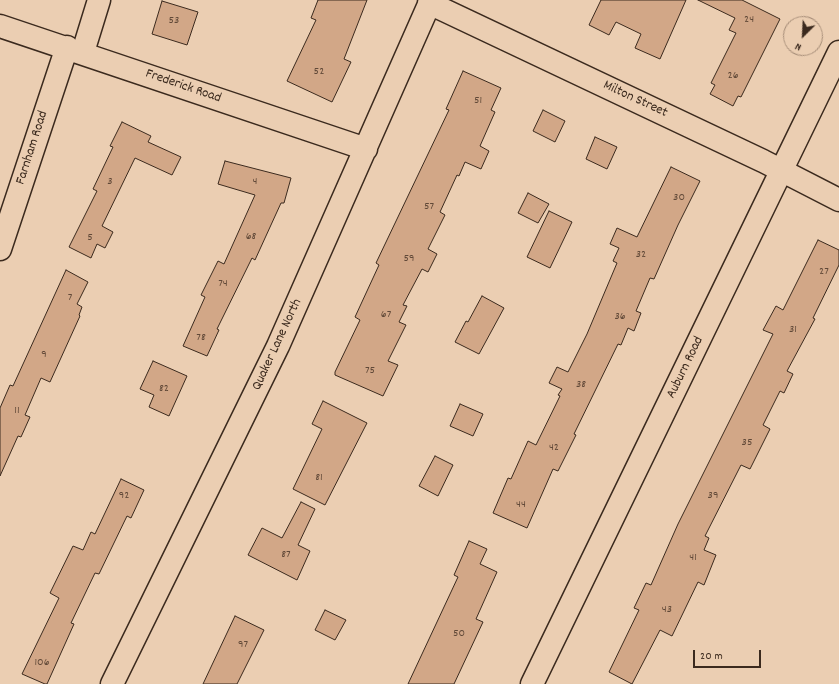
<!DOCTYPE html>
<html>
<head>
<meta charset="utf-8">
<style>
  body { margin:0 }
  #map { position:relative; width:839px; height:684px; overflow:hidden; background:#ebceb2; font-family:Dekko,sans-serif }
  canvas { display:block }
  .north { position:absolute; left:783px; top:16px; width:40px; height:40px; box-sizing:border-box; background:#ebceb2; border:1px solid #a58c77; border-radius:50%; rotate:204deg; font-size:11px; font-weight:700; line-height:16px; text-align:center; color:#3b2a1e }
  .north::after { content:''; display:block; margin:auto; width:14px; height:18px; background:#3b2a1e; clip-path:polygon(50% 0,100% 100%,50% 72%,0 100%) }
  .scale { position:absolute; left:693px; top:650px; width:68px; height:18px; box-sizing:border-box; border:2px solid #3b2a1e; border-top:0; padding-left:5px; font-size:12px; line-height:14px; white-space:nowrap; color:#3b2a1e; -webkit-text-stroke:3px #ebceb2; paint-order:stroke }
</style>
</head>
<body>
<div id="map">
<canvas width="839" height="684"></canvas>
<div class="north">N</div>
<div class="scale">20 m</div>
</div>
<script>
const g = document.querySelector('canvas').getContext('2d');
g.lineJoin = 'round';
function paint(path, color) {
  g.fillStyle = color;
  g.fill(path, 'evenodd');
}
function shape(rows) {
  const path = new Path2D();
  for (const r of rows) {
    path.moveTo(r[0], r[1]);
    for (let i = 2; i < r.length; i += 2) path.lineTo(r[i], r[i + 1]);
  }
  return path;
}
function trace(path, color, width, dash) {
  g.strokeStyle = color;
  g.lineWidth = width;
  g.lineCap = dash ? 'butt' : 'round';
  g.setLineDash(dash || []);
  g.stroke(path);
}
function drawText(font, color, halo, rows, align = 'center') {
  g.font = font + ' Dekko,sans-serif';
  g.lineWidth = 3;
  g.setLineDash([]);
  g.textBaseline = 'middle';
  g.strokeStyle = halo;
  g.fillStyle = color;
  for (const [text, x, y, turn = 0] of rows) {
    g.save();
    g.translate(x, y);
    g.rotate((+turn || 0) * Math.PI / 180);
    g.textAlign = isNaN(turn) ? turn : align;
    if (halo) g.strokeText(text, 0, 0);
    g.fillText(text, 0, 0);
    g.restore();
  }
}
const building = shape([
  [318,0,367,0,344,59,351,62,332,102,287,81,316,20,311,18,318,0],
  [601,0,686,0,660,59,635,48,641,34,616,22,609,35,589,25,601,0],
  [698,0,742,0,780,19,741,97,738,96,733,106,710,94,715,85,711,83,736,33,729,30,735,18,698,0],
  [162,1,198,12,187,45,152,34,162,1],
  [463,71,501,88,491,110,495,112,480,146,489,151,481,169,465,162,459,176,457,175,440,212,445,215,428,249,437,254,428,272,422,269,403,305,407,306,399,322,406,325,388,361,398,365,383,396,335,375,335,372,360,320,355,317,379,265,376,263,449,110,446,109,463,71],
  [543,110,565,121,555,142,533,131,543,110],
  [122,122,151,136,148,142,181,157,172,175,135,158,102,226,113,232,105,248,97,244,91,258,69,247,97,191,93,189,113,147,110,146,122,122],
  [595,137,617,147,607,169,586,159,595,137],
  [225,161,291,178,284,203,281,203,255,260,252,258,217,329,219,330,207,356,183,346,205,297,201,295,218,261,224,264,255,195,218,184,225,161],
  [671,167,700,181,678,225,654,279,650,278,636,311,641,313,634,331,628,328,621,345,618,344,574,434,576,435,558,471,553,469,527,528,493,513,508,478,511,479,528,441,536,445,560,396,558,395,562,389,549,383,557,367,568,372,587,334,617,263,613,261,619,248,610,244,617,228,637,237,671,167],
  [528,193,549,204,538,223,518,213,528,193],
  [549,211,572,222,550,268,527,257,549,211],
  [818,240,839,250,839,265,813,318,815,319,787,371,793,374,784,393,780,391,763,425,770,429,750,469,741,465,705,536,709,538,704,550,716,555,704,585,698,582,672,636,660,630,632,684,609,672,639,610,634,608,646,583,651,585,678,524,773,334,763,330,776,306,783,310,818,240],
  [66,270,88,282,77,304,82,307,79,315,80,316,50,382,41,378,25,415,30,417,21,437,18,436,0,476,0,408,10,385,13,386,66,270],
  [482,296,504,308,479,354,455,342,466,321,468,322,482,296],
  [153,361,187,376,169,416,149,407,154,395,140,389,153,361],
  [323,401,367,423,325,505,293,489,322,429,312,424,323,401],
  [460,404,483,414,473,436,450,426,460,404],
  [435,456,453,465,438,496,419,486,435,456],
  [121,479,144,490,131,518,127,516,99,574,95,573,71,623,74,624,47,684,45,684,22,674,59,598,50,593,73,546,83,550,91,532,95,534,121,479],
  [301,502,315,509,298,545,310,551,297,580,248,555,262,528,282,538,301,502],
  [469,541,487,549,480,564,497,572,476,619,483,622,454,684,408,684,458,577,454,575,469,541],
  [325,610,346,620,335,640,315,630,325,610],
  [235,616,264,630,237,684,203,684,235,616]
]);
paint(building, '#d2a787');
trace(building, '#3b2a1e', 1);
const minor = shape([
  [429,3,763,161,839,200],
  [0,26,366,149],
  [83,52,99,0],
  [0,249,67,47],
  [112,684,278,346,431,0],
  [532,684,839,52]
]);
trace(minor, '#3b2a1e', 25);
trace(minor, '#ebceb2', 22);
drawText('12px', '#614938', null, [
  ["24",749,20],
  ["53",174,21],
  ["52",319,72],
  ["26",733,76],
  ["51",478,101],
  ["3",110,182],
  ["4",255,182],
  ["30",679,198],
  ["57",429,207],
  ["68",251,237],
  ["5",90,238],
  ["32",641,255],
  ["59",409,259],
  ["27",824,272],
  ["74",223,284],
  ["7",70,298],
  ["67",386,315],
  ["36",620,317],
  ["31",793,330],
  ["78",201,338],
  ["9",44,355],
  ["75",370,371],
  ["38",581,385],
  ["82",164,389],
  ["11",17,411],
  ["35",747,443],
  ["42",554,448],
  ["81",319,478],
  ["92",124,496],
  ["39",713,496],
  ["44",521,505],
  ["87",286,555],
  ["41",693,558],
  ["43",667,610],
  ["50",459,634],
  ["97",243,645],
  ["106",42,663]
]);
drawText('14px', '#3b2a1e', '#ebceb2', [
  ["Frederick Road",183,87,19],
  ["Milton Street",635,100,25],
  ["Farnham Road",33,148,-72],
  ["Quaker Lane North",278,345,-65],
  ["Auburn Road",686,368,-64]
]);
</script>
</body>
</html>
